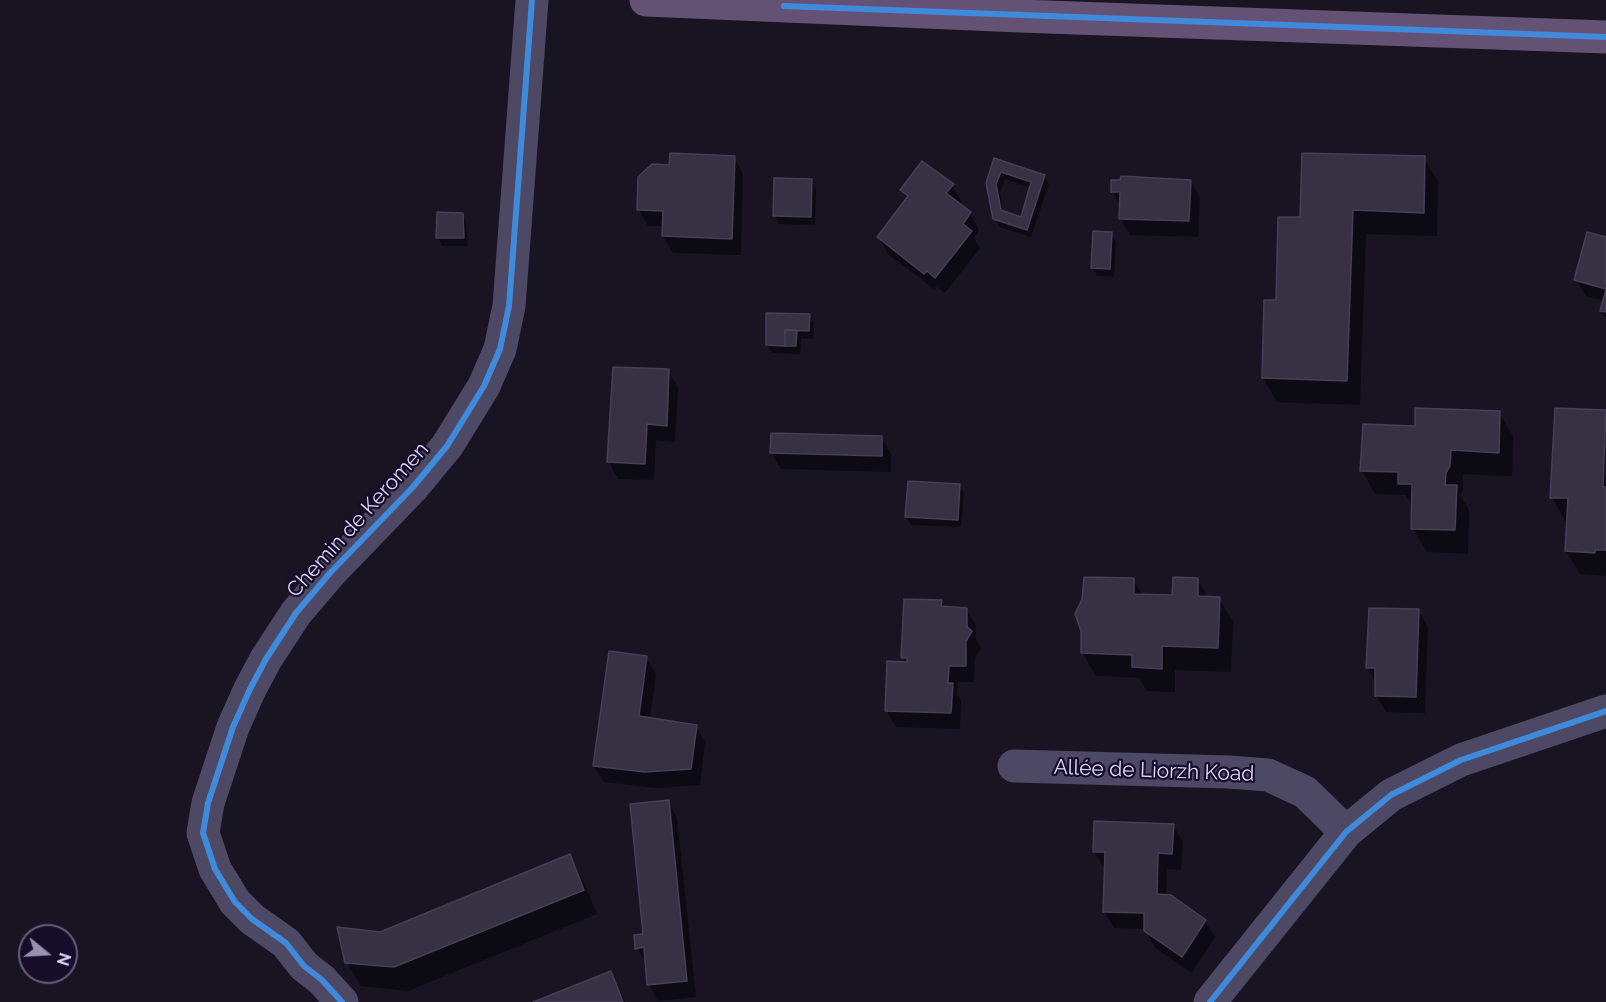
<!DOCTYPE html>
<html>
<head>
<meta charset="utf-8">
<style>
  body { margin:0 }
  #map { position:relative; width:1606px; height:1002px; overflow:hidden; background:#181422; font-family:Raleway,sans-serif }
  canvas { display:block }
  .north { position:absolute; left:18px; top:924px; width:60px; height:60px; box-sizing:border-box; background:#160e28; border:2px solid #665d7e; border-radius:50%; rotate:108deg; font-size:16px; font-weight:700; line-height:24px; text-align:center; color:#dfd4ff }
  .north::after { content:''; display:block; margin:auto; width:21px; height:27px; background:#9991b2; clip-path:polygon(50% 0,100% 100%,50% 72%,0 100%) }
</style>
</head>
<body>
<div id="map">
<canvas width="1606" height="1002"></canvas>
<div class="north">N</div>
</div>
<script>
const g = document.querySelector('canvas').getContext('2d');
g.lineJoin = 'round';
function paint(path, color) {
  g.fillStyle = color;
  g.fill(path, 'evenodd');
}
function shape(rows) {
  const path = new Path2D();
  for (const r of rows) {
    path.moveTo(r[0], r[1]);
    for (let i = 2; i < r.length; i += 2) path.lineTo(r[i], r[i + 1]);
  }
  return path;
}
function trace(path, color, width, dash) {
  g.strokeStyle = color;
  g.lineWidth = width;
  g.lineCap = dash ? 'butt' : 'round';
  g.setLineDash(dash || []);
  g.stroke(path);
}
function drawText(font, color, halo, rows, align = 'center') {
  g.font = font + ' Raleway,sans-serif';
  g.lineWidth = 4.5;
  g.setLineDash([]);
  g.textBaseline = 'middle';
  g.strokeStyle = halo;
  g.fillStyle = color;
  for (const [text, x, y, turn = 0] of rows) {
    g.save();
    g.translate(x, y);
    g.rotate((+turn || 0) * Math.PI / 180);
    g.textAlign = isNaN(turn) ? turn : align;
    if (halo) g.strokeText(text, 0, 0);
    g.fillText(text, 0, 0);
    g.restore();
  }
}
paint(shape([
  [734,157,743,174,741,255,673,253,663,236,664,226,648,226,638,209,671,166],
  [1424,158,1438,182,1437,236,1366,234,1360,405,1277,402,1263,378,1302,219],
  [995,160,1044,176,1049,184,1031,237,1000,227,995,219],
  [1005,179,1031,188,1022,218,1003,213,1000,193],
  [776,179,811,181,816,189,815,225,779,224,775,216],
  [1191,181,1200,198,1198,237,1130,235,1120,218,1121,207,1112,192],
  [952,185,962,202,959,205,970,213,979,230,974,238,980,248,945,293,937,287,934,289,888,254,879,237,907,200,902,190],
  [462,214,466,222,468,246,442,246,438,238],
  [1111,234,1116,242,1114,277,1097,276,1093,268],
  [1606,239,1606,319,1601,311,1604,301,1586,296,1576,280],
  [809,315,814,323,813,339,801,338,800,354,772,353,767,345],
  [668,371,678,387,675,442,656,440,654,480,618,479,609,462],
  [1605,412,1606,576,1580,574,1566,551,1568,521,1565,521,1552,497],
  [1499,413,1513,436,1512,476,1463,474,1463,491,1460,495,1469,510,1468,554,1427,552,1413,529,1413,508,1406,495,1375,494,1362,471,1416,427],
  [881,437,891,454,891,472,781,469,771,453],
  [959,485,964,493,961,527,911,525,906,517],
  [1197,579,1208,598,1219,598,1233,622,1231,672,1175,670,1175,692,1147,691,1139,678,1096,676,1082,652,1133,580,1143,596,1174,597],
  [941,601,945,608,966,609,976,626,976,640,981,649,975,658,974,682,958,682,957,694,961,701,960,729,896,727,886,710,906,664,903,658],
  [1418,611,1428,627,1425,713,1386,712,1376,695,1376,683,1368,668],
  [646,658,656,674,650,719,696,726,705,742,700,785,655,788,604,782,594,766],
  [668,801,677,818,696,997,658,1001,649,985,647,965,637,948,645,935],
  [1173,825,1183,842,1181,870,1167,869,1166,896,1205,921,1215,937,1192,973,1155,948,1145,929,1114,928,1104,911,1106,868,1104,868,1094,851],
  [570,856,583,880,597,914,408,991,361,986,347,962,381,933],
  [610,972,625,1002,537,1002]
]), '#0007');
const building = shape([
  [670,153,735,156,732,239,662,236,663,211,637,210,638,177,652,164,669,165,670,153],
  [1302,153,1425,156,1424,213,1353,210,1347,381,1262,378,1264,300,1276,300,1278,217,1300,217,1302,153],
  [994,158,1045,175,1027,230,993,219,986,183,994,158],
  [1001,172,1031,182,1021,217,1001,210,996,184,1001,172],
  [922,161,954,184,946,193,971,212,963,224,972,231,935,278,927,271,924,274,877,237,908,196,900,190,922,161],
  [1121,176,1191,180,1189,221,1119,219,1120,192,1111,192,1111,180,1120,180,1121,176],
  [774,178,812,179,811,217,773,216,774,178],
  [437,212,463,213,464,238,436,238,437,212],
  [1093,231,1112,232,1110,269,1091,268,1093,231],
  [1587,232,1606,237,1606,289,1574,280,1587,232],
  [1606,289,1606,312,1600,311,1606,289],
  [766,313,810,314,809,331,785,330,785,346,766,345,766,313],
  [785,330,797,330,796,346,785,346,785,330],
  [613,367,669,369,667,426,647,424,645,464,607,462,613,367],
  [1415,408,1500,411,1499,453,1451,450,1450,466,1446,473,1445,485,1457,485,1455,530,1411,529,1412,484,1398,484,1398,472,1360,471,1363,424,1415,426,1415,408],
  [1555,408,1606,410,1603,487,1606,487,1606,550,1595,550,1595,553,1565,551,1568,498,1550,498,1555,408],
  [771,433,882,436,882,456,770,453,771,433],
  [908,481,960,484,958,520,905,517,908,481],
  [1084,577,1134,578,1134,594,1172,595,1173,577,1198,578,1198,596,1220,597,1218,648,1162,646,1162,669,1132,667,1132,655,1081,653,1081,631,1075,614,1082,599,1084,577],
  [904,599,942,600,941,606,967,608,967,627,972,631,966,641,966,666,949,666,948,683,953,683,951,713,885,711,887,661,907,662,907,658,901,658,904,599],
  [1369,608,1419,609,1416,697,1375,696,1375,668,1366,668,1369,608],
  [609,651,647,656,639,716,697,725,691,769,645,772,593,766,609,651],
  [669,800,687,981,647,985,644,947,635,949,634,935,643,934,630,804,669,800],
  [1094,821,1174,824,1172,854,1158,853,1157,894,1171,895,1206,920,1182,957,1144,931,1144,913,1103,912,1105,852,1093,852,1094,821],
  [570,854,584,890,394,967,345,963,337,927,380,932,570,854],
  [611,971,623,1002,533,1002,611,971]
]);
paint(building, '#373144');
trace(building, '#463f56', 1.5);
trace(shape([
  [1014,766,1229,772,1268,775,1305,792,1346,832],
  [342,1002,322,980,304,966,286,943,252,919,235,902,215,869,203,833,208,803,233,727,250,689,266,659,296,613,330,573,413,487,447,446,484,386,500,349,509,306,532,0],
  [1210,1002,1346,832,1391,795,1461,760,1606,711]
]), '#4d4863', 33);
trace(shape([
  [646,0,1020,16,1606,37]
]), '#635274', 33);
trace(shape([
  [784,6,1606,37],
  [342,1002,322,980,304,966,286,943,252,919,235,902,215,869,203,833,208,803,233,727,250,689,266,659,296,613,330,573,413,487,447,446,484,386,500,349,509,306,532,0],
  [1210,1002,1346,832,1391,795,1461,760,1606,711]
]), '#408adc', 6);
drawText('21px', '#dfd4ff', '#160e28', [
  ["Chemin de Keromen",358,520,-48],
  ["Allée de Liorzh Koad",1154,771,2]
]);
</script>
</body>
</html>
